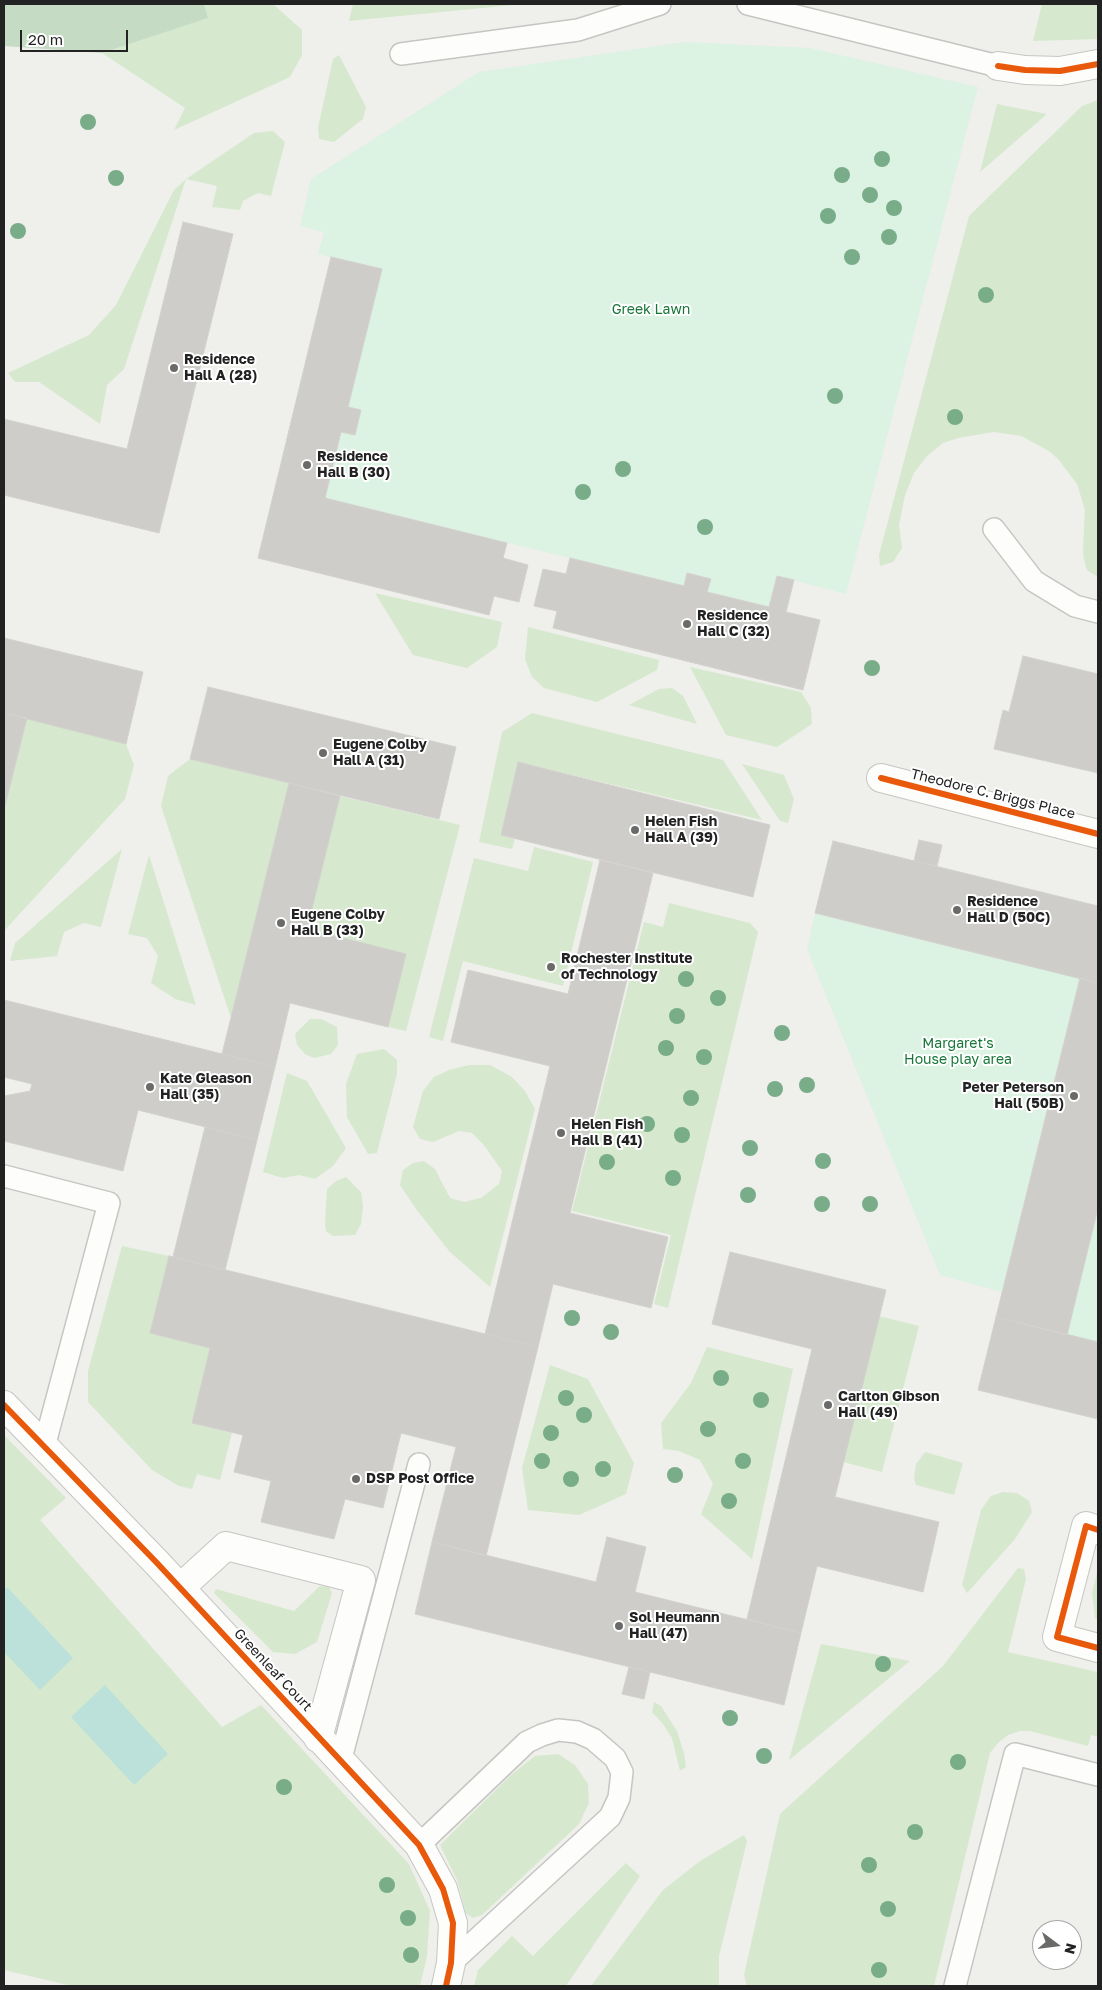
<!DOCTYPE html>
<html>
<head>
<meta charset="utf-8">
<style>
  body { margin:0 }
  #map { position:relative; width:1102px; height:1990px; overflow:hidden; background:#efefeb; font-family:"Golos Text",sans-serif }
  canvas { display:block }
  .frame { position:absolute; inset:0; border:5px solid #222; pointer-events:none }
  .north { position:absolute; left:1032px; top:1920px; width:50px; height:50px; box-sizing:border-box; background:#fff; border:1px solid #a7a7a7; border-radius:50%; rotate:105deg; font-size:14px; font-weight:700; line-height:20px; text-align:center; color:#222 }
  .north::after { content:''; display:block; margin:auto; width:18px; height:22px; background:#6a6a68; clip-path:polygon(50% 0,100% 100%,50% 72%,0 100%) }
  .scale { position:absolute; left:20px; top:30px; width:108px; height:22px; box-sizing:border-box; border:2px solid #222; border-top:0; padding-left:6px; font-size:15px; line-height:18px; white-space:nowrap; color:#222; -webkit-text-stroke:4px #fff; paint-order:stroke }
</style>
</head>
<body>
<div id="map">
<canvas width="1102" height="1990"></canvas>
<div class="frame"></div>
<div class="north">N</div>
<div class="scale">20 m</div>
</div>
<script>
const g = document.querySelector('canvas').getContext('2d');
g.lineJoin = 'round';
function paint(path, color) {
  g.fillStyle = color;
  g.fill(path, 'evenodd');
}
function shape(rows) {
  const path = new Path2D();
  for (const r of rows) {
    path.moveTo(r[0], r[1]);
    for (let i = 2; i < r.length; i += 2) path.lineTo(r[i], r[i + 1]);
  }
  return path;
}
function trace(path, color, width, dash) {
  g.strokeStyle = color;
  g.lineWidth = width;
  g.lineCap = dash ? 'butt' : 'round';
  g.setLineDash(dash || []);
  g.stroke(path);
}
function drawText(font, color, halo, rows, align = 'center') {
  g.font = font + ' "Golos Text",sans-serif';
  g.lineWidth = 4;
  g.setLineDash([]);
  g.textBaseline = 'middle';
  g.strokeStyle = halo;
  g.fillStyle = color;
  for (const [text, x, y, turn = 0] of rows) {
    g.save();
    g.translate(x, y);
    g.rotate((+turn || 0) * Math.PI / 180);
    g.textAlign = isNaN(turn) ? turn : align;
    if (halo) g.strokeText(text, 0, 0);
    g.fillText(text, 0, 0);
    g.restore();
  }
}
paint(shape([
  [204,4,273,4,302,30,302,55,290,77,174,130,185,108,102,53,207,18],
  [353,4,523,4,349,21],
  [1042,4,1098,4,1098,39,1033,41],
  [339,55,366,107,363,119,334,142,319,139,318,128,333,59],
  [1098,100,1098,577,1087,570,1084,560,1083,550,1085,510,1077,484,1058,459,1049,451,1021,436,994,432,958,438,943,443,927,456,914,473,905,495,899,525,902,548,893,562,880,566,879,555,969,216,1082,106],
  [997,104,1047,114,980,172],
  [273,131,285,142,271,196,258,193,243,201,240,210,212,207,217,186,186,179,124,369,107,385,100,424,39,382,15,382,8,373,89,335,116,305,174,190,186,179,254,133],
  [375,593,502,622,497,647,467,668,413,655],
  [528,627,659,660,657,670,597,702,544,688,532,677,525,659],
  [690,667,801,692,811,708,812,724,777,747,726,735],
  [672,688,683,696,697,724,629,705,659,689],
  [532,713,723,760,762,820,518,762,501,835,515,839,512,849,479,842,502,732],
  [27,718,126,744,134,765,125,799,4,931,4,810],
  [190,759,289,783,231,1018,161,806,168,776],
  [742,764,784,775,794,799,788,823,780,821],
  [340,796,460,825,406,1031,388,1027,307,929],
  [534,847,593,862,563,986,463,961,443,1041,429,1037,474,858,528,871],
  [122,849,101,927,84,923,64,932,57,956,10,961,15,943],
  [149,855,196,1005,175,999,151,983,158,956,147,938,128,934],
  [669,903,750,923,758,932,668,1308,654,1304,671,1235,572,1211,644,922,663,927],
  [310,1019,321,1019,337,1027,338,1045,331,1054,314,1058,305,1054,297,1045,295,1034],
  [384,1049,397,1060,397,1074,377,1153,368,1154,347,1117,346,1084,357,1054],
  [469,1065,490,1065,512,1077,525,1091,535,1109,490,1287,450,1252,416,1209,400,1185,403,1170,413,1163,424,1161,435,1169,450,1198,464,1202,481,1198,499,1184,502,1171,483,1144,472,1133,459,1131,433,1142,420,1139,413,1127,423,1091,434,1077,449,1070],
  [287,1073,307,1081,346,1148,333,1166,315,1179,299,1175,283,1178,263,1172],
  [346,1177,361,1192,363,1206,361,1224,355,1235,333,1236,326,1231,325,1224,327,1189,336,1181],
  [122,1246,169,1256,150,1333,210,1348,192,1423,232,1433,220,1480,197,1474,192,1489,179,1486,152,1470,88,1402,88,1371],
  [879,1316,919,1326,882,1472,843,1462],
  [707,1347,793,1369,752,1559,701,1514,713,1484,700,1460,679,1451,663,1449,661,1423,691,1383],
  [550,1365,588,1379,634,1463,626,1494,579,1515,528,1510,522,1468],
  [4,1435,66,1498,40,1520,222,1727,261,1705,409,1864,430,1911,427,1956,420,1986,72,1986,4,1970],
  [925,1452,963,1463,954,1495,916,1485,914,1478,916,1464],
  [1003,1492,1017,1493,1029,1501,1032,1512,1015,1539,967,1593,962,1585,981,1510,991,1496],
  [1018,1568,1024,1569,1026,1579,1008,1652,1098,1672,1098,1737,1091,1735,1088,1746,1030,1731,1020,1731,1008,1735,999,1742,990,1753,934,1986,747,1986,744,1975,780,1814,943,1666],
  [1098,1569,1098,1620,1095,1618,1092,1593],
  [320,1586,329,1587,332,1593,317,1642,295,1654,273,1652,214,1593,216,1589,294,1611],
  [821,1644,910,1661,789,1760],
  [654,1702,661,1706,677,1731,684,1753,686,1767,680,1771,672,1738,663,1724,652,1712],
  [558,1754,575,1765,588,1784,589,1803,579,1824,482,1915,473,1918,466,1913,457,1880,440,1845,511,1775,535,1756],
  [744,1835,747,1841,719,1956,719,1986,591,1986,663,1890,700,1861],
  [626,1863,640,1876,566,1986,474,1986,478,1970,512,1936,533,1956]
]), '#d6e9ce');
paint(shape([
  [4,4,204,4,208,18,102,53,4,46]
]), '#c6dbc3');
paint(shape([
  [685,42,810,48,978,87,846,594,777,576,769,607,707,592,711,579,687,573,684,586,325,498,341,432,355,435,361,410,348,407,381,269,318,254,324,232,300,226,311,179,479,72],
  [815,913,1080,978,1002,1292,940,1275,807,949],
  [1098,1208,1098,1342,1067,1335]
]), '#dcf2e2');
paint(shape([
  [7,1587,73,1658,40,1690,4,1652,4,1590],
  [105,1685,168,1754,134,1785,71,1717]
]), '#bbe1da');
const building = shape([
  [183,222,233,234,159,533,4,495,4,419,127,449,183,222],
  [331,257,382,269,348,407,361,410,355,435,341,432,325,498,507,543,503,558,528,565,519,602,494,596,489,615,258,558,331,257],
  [570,558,684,586,687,573,711,579,707,592,769,607,777,576,794,580,786,612,820,620,803,690,553,628,557,611,534,606,543,569,566,574,570,558],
  [4,638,143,672,126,744,4,713,4,638],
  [1023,656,1098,674,1098,773,994,749,1003,710,1009,712,1023,656],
  [208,687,456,747,439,819,190,759,208,687],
  [4,713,27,718,4,810,4,713],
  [518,762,770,825,753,897,501,835,518,762],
  [289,783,340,796,307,929,406,954,388,1027,290,1003,275,1067,222,1054,289,783],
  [919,840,942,845,937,866,914,861,919,840],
  [833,841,1098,906,1098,983,815,913,833,841],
  [600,860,653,873,570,1213,668,1237,651,1308,553,1284,538,1347,485,1334,550,1066,451,1042,468,970,568,994,600,860],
  [1080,978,1098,983,1098,1208,1067,1335,996,1317,1080,978],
  [4,1000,275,1067,257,1140,138,1110,123,1171,4,1141,4,1096,30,1091,32,1084,4,1077,4,1000],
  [205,1127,257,1140,225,1270,173,1257,205,1127],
  [730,1252,886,1290,835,1497,939,1522,923,1592,817,1566,801,1633,747,1619,812,1349,712,1324,730,1252],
  [169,1256,538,1347,486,1556,432,1542,456,1447,401,1433,383,1508,345,1499,334,1539,261,1522,271,1481,234,1472,243,1435,192,1423,210,1348,150,1333,169,1256],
  [996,1317,1098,1342,1098,1419,978,1390,996,1317],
  [607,1537,646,1547,635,1592,801,1633,784,1705,415,1614,432,1542,596,1582,607,1537],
  [629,1667,650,1672,644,1699,622,1694,629,1667]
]);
paint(building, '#cecdca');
trace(building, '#d2d1cd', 1);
const lane = shape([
  [748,4,998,66],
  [401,54,578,30,660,4],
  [994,529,1034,581,1075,606,1098,612],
  [4,1176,109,1203,44,1447],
  [340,1762,419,1464],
  [419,1845,527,1742,542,1735,558,1730,577,1732,593,1739,615,1758,622,1772,619,1798,610,1817,451,1963],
  [955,1986,1015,1754,1098,1775]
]);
const street = shape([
  [998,66,1025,70,1060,71,1098,64],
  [881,778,1098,834],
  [4,1405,157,1563,419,1845,443,1889,453,1923,451,1963,446,1986],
  [1098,1530,1086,1526,1057,1637,1098,1648],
  [180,1588,226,1546,361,1580,318,1738]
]);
trace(lane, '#c5c5c3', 24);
trace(street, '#c5c5c3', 30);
trace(lane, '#fdfdfc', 21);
trace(street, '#fdfdfc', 28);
trace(shape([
  [998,66,1025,70,1060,71,1098,64],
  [881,778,1098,834],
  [4,1405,157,1563,419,1845,443,1889,453,1923,451,1963,446,1986],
  [1098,1530,1086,1526,1057,1637,1098,1648]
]), '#e8590c', 6);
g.fillStyle = '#79ac89';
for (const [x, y] of [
  [88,122],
  [882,159],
  [842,175],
  [116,178],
  [870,195],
  [894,208],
  [828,216],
  [18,231],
  [889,237],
  [852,257],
  [986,295],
  [835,396],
  [955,417],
  [623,469],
  [583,492],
  [705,527],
  [872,668],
  [686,979],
  [718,998],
  [677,1016],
  [782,1033],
  [666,1048],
  [704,1057],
  [807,1085],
  [775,1089],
  [691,1098],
  [647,1124],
  [682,1135],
  [750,1148],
  [823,1161],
  [607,1162],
  [673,1178],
  [748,1195],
  [822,1204],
  [870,1204],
  [572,1318],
  [611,1332],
  [721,1378],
  [566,1398],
  [761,1400],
  [584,1415],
  [708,1429],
  [551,1433],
  [542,1461],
  [743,1461],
  [603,1469],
  [675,1475],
  [571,1479],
  [729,1501],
  [883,1664],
  [730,1718],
  [764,1756],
  [958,1762],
  [284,1787],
  [915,1832],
  [869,1865],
  [387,1885],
  [888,1909],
  [408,1918],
  [411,1955],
  [879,1970]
]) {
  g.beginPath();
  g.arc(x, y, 8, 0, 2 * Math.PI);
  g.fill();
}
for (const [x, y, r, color] of [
  [174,368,5,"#6a6a68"],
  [307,465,5,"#6a6a68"],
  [687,624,5,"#6a6a68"],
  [323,753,5,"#6a6a68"],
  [635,830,5,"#6a6a68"],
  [957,910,5,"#6a6a68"],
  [281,923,5,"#6a6a68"],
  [551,967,5,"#6a6a68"],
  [150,1087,5,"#6a6a68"],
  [1074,1096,5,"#6a6a68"],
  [561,1133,5,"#6a6a68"],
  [828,1405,5,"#6a6a68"],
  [356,1479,5,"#6a6a68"],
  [619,1626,5,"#6a6a68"]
]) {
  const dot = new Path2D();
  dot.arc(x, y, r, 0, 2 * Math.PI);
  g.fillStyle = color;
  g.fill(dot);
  trace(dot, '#fff', 2);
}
drawText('14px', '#197639', '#fff', [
  ["Greek Lawn",651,310],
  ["Margaret's",958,1044],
  ["House play area",958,1060]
]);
drawText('bold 14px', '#222', '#fff', [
  ["Residence",184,360],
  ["Hall A (28)",184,376],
  ["Residence",317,457],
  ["Hall B (30)",317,473],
  ["Residence",697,616],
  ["Hall C (32)",697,632],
  ["Eugene Colby",333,745],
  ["Hall A (31)",333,761],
  ["Helen Fish",645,822],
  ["Hall A (39)",645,838],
  ["Residence",967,902],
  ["Hall D (50C)",967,918],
  ["Eugene Colby",291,915],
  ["Hall B (33)",291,931],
  ["Rochester Institute",561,959],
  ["of Technology",561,975],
  ["Kate Gleason",160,1079],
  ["Hall (35)",160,1095],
  ["Peter Peterson",1064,1088,"right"],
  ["Hall (50B)",1064,1104,"right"],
  ["Helen Fish",571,1125],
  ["Hall B (41)",571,1141],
  ["Carlton Gibson",838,1397],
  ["Hall (49)",838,1413],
  ["DSP Post Office",366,1479],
  ["Sol Heumann",629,1618],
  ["Hall (47)",629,1634]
], 'left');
drawText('14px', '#222', '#fff', [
  ["Theodore C. Briggs Place",993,794,14],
  ["Greenleaf Court",273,1670,47]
]);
</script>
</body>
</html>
